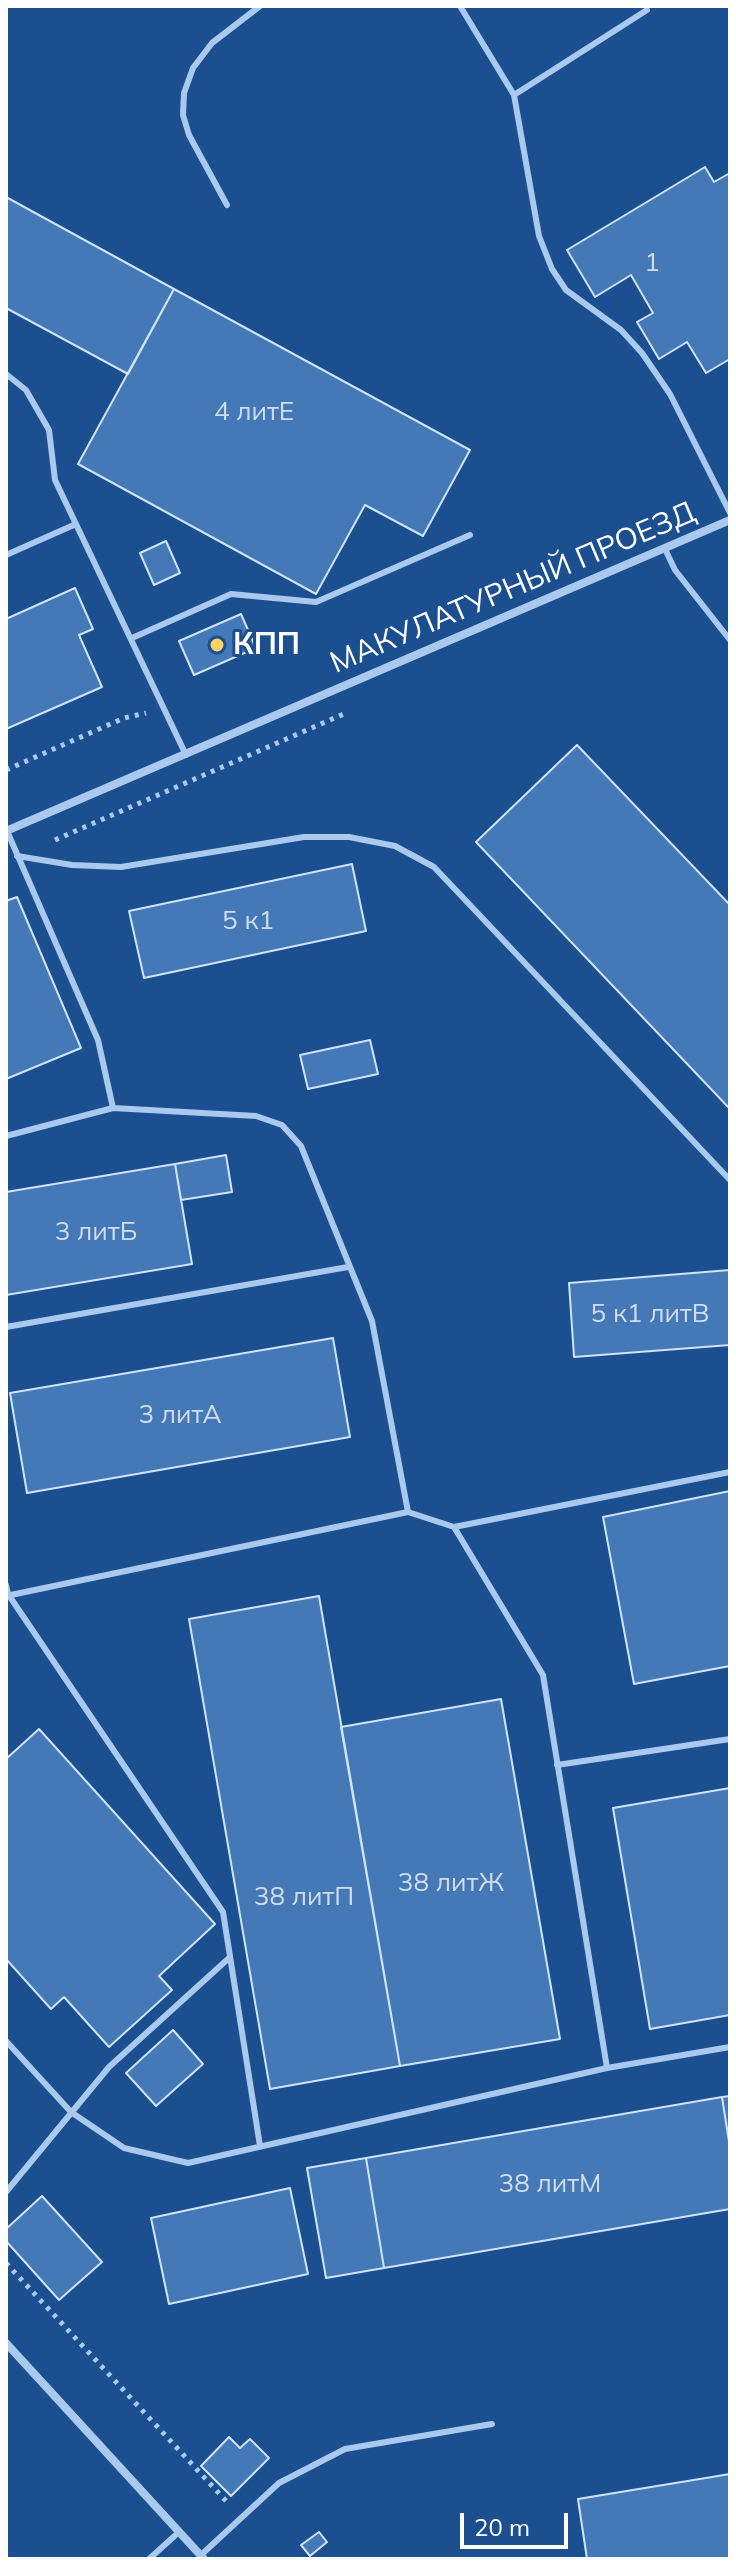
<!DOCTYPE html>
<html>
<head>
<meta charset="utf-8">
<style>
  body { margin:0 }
  #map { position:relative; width:736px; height:2565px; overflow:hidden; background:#1b4f8f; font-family:Mulish,sans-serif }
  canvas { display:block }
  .frame { position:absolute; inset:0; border:8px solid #fff; pointer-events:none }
  .scale { position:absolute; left:460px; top:2513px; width:108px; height:36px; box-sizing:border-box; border:4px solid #fff; border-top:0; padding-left:10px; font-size:24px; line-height:28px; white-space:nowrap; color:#fff; -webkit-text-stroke:6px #1b4f8f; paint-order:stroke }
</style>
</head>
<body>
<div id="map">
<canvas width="736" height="2565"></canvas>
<div class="frame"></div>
<div class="scale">20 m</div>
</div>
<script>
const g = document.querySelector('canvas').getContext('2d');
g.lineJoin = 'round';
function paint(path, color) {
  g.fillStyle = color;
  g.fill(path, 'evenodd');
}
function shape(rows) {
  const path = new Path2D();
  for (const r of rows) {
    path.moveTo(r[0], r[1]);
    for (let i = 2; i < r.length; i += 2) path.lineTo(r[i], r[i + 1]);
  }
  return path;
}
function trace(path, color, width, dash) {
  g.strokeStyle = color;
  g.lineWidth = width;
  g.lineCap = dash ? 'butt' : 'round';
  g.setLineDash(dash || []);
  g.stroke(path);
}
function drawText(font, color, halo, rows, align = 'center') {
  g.font = font + ' Mulish,sans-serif';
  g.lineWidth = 6;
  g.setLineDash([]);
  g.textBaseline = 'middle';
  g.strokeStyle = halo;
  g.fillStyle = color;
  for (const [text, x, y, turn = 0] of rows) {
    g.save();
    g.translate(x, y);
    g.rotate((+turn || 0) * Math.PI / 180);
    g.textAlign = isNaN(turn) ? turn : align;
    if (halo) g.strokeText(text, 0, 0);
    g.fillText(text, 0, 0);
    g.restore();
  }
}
const building = shape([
  [705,167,714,182,730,173,730,359,706,373,687,342,659,359,637,322,653,313,631,275,595,297,567,250,705,167],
  [6,197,174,289,128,374,6,308,6,197],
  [174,289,470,450,423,536,365,505,316,594,78,464,174,289],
  [166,541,180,573,154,585,140,553,166,541],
  [75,588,93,629,79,635,102,687,6,729,6,619,75,588],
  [241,614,256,648,194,675,179,641,241,614],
  [577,745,730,905,730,1109,476,842,577,745],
  [352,864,366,931,144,978,129,911,352,864],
  [17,897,81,1048,6,1079,6,901,17,897],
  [370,1040,378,1074,308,1089,300,1055,370,1040],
  [226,1155,232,1192,181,1200,175,1164,226,1155],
  [175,1164,192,1264,6,1295,6,1192,175,1164],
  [730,1270,730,1345,574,1357,569,1283,730,1270],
  [333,1338,350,1437,27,1493,10,1393,333,1338],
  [730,1491,730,1666,634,1684,603,1517,730,1491],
  [319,1596,400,2066,270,2089,189,1619,319,1596],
  [501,1699,560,2039,400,2066,341,1727,501,1699],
  [39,1729,215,1924,159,1976,172,1990,109,2047,64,1997,51,2009,6,1959,6,1759,39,1729],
  [730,1788,730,2015,650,2029,613,1808,730,1788],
  [173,2030,203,2064,156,2106,126,2073,173,2030],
  [730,2096,730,2148,722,2097,730,2096],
  [722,2097,730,2148,730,2209,384,2268,366,2158,722,2097],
  [366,2158,384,2268,326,2278,307,2168,366,2158],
  [290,2188,308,2274,169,2304,151,2218,290,2188],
  [42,2196,102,2262,59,2300,6,2241,6,2229,42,2196],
  [229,2437,240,2448,250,2439,269,2458,231,2496,201,2466,229,2437],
  [730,2474,730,2559,587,2559,578,2499,730,2474],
  [319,2532,327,2542,310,2556,301,2545,319,2532]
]);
paint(building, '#4478b7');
trace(building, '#cfe3fa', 2);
trace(shape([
  [6,770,124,718,146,713],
  [55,840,346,713],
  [6,2263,227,2502]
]), '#a9c9ee', 5, [4, 6]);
trace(shape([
  [460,6,514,95,539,236,552,269,566,290,621,330,642,353,670,394,730,513],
  [514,95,647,10],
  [227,205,189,135,183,115,184,93,193,68,212,43,260,6],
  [6,374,26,390,49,430,55,480,186,755],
  [665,549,675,570,730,640],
  [6,555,76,524],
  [132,638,231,594,316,602,470,535],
  [7,831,98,1040,113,1108],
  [17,856,72,865,121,867,304,837,349,837,395,846,434,867,730,1180],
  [6,1136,113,1108,256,1116,282,1125,301,1146,372,1321,408,1512,454,1527,543,1675,607,2068],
  [6,1327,348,1267],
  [454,1527,730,1472],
  [6,1585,8,1594,223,1912,260,2146],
  [6,1596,408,1512],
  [557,1765,730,1739],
  [6,2041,71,2112,124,2148,188,2163,607,2068,730,2047],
  [6,2192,109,2067,229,1958],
  [201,2555,279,2483,345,2449,492,2424],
  [149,2559,179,2532]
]), '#a9c9ee', 6);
trace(shape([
  [6,831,730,520],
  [6,2343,204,2559]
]), '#a9c9ee', 8);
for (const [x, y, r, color] of [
  [217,645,8,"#ffd166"]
]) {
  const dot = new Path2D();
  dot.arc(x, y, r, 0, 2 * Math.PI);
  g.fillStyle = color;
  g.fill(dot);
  trace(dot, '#1b4f8f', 3);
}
drawText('26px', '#d0dded', null, [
  ["1",652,263],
  ["4 литЕ",254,412],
  ["5 к1",248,921],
  ["3 литБ",96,1232],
  ["5 к1 литВ",650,1314],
  ["3 литА",180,1415],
  ["38 литЖ",451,1883],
  ["38 литП",304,1897],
  ["38 литМ",550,2184]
]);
drawText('30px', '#fff', '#1b4f8f', [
  ["МАКУЛАТУРНЫЙ ПРОЕЗД",513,588,-23]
]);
drawText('bold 30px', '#fff', '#1b4f8f', [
  ["КПП",233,645]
], 'left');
</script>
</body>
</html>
